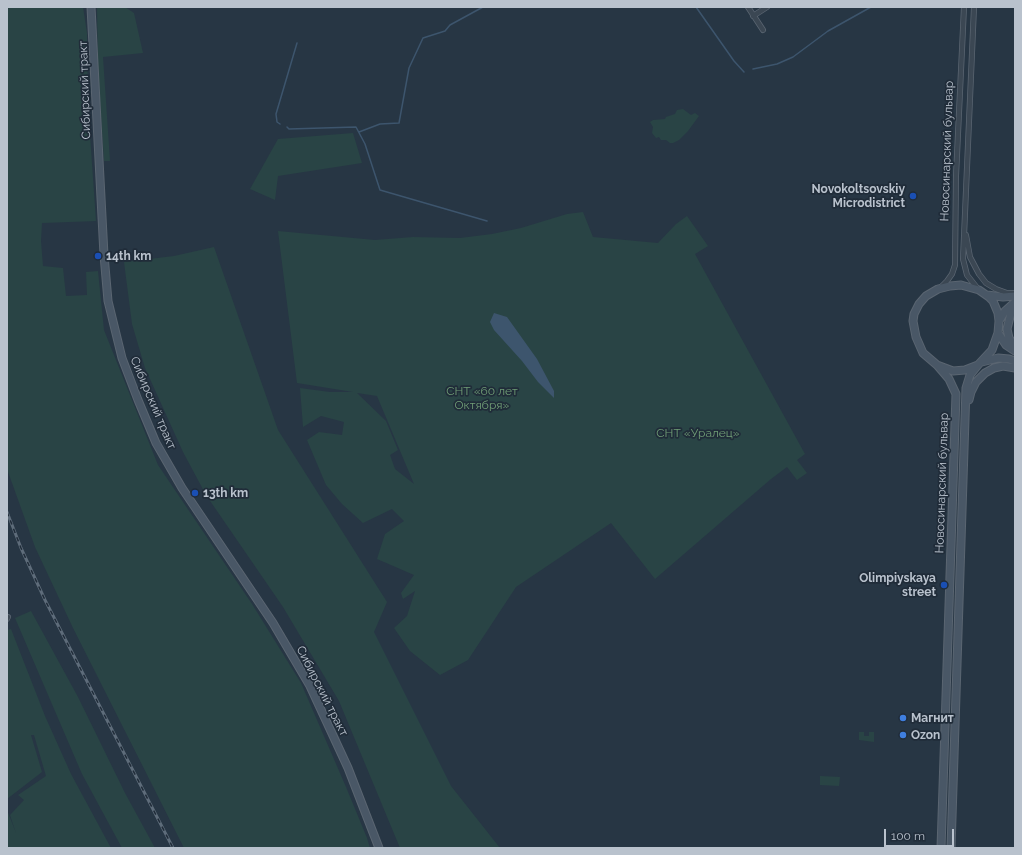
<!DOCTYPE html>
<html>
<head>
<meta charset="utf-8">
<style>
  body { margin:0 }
  #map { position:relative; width:1022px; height:855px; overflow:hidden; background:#273644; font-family:Raleway,sans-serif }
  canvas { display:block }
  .frame { position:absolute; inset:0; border:8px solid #b9c2cd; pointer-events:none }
  .scale { position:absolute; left:884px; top:829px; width:70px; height:18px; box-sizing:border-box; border:2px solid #b9c2cd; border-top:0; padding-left:5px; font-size:12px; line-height:14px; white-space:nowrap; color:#b9c2cd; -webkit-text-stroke:3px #202c39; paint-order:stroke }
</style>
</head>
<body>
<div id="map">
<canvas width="1022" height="855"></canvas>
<div class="frame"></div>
<div class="scale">100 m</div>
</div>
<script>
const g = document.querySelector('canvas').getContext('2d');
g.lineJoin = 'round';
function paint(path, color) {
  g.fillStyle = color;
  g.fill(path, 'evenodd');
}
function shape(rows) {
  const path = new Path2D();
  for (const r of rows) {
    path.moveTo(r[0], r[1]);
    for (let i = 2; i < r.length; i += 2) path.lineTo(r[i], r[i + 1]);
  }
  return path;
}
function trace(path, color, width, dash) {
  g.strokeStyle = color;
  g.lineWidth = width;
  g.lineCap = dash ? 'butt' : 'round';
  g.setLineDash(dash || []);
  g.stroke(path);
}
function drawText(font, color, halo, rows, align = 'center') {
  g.font = font + ' Raleway,sans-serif';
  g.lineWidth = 3.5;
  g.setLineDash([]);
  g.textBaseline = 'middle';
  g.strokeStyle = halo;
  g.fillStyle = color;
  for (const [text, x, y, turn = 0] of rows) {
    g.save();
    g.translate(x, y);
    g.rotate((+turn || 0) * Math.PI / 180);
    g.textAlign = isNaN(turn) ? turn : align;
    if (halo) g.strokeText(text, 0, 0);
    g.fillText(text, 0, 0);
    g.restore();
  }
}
paint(shape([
  [7,7,83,7,87,33,88,106,96,221,42,223,41,241,43,266,63,268,66,296,87,295,86,272,98,271,104,330,158,465,252,604,301,683,346,787,367,838,370,848,184,848,73,628,35,547,7,469],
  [97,7,125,7,134,13,143,53,103,57,110,161,104,161,98,70],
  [683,109,691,115,695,113,699,116,688,131,679,140,673,143,670,143,666,140,661,140,659,137,656,138,652,133,653,127,650,122,653,120,665,119,666,117,675,114,677,110],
  [353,133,362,163,278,176,275,200,250,189,278,139],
  [583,212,593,237,658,243,676,224,687,216,708,246,695,254,805,454,797,460,807,473,797,480,787,467,771,479,655,579,611,523,516,587,468,660,440,675,410,651,394,628,407,616,415,591,403,599,401,593,414,575,377,559,385,534,404,521,392,509,363,523,342,504,326,485,307,440,319,432,342,435,344,422,321,416,303,427,300,388,330,392,353,392,297,383,278,231,375,240,413,237,460,238,492,234,521,228,567,214],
  [357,393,377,396,414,484,395,469,390,455,398,450,386,421],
  [214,247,278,430,387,602,374,632,451,786,500,848,400,848,339,701,283,607,206,495,183,452,145,368,132,324,124,262,174,256],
  [31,611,78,697,125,793,155,848,122,848,82,774,15,618],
  [11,629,45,716,71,774,111,848,7,848,7,810,16,833,10,815,24,800,18,795,46,776,34,735,31,735,42,772,7,799,7,630],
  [859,732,864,732,864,736,869,736,869,732,874,732,874,742,859,740],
  [820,776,840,777,839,786,820,785]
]), '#294445');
paint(shape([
  [494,313,507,317,537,359,554,391,554,398,538,382,522,361,494,330,490,322]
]), '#3d556d');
trace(shape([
  [696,7,734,61,744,72],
  [753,69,777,64,793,57,828,31,871,7],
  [280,124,277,122,276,114,297,43],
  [287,127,289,129,356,127,365,144,380,190,487,221],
  [359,132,380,124,399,123,409,68,423,38,445,31,450,25,483,7]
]), '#3d556d', 1.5);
const street = shape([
  [748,7,763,30],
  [974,7,963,259,967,275,978,289],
  [753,16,767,7],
  [966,235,970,257,979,274,986,283,996,289,1007,293,1013,293],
  [940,288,947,281,952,274,955,265,956,176,964,7],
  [7,619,8,617]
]);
const secondary = shape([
  [91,7,104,255,108,301,122,358,138,400,156,443,182,488,273,623,310,686,348,768,379,848],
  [961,285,979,290,989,297,993,301,998,313,999,321,998,333,992,350,978,365,965,370,953,371,937,365,923,353,916,337,913,321,914,314,919,304,926,296,938,289,950,286,961,285],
  [987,295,1003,297,1015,296],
  [1015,309,1011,313,1007,329,1009,338,1015,347],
  [999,321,1005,311,1015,302],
  [998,333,1006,345,1015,351],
  [982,362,998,358,1009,359,1015,361],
  [937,365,949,379,956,394,941,848],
  [969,400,971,392,976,382,985,373,994,368,1003,366,1015,368],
  [951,848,966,388,970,375,978,365]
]);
trace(street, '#5a6571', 6);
trace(secondary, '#5a6571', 9);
trace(street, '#3b4753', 4.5);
trace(secondary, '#495766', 7);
const rail = shape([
  [7,512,21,548,45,600,173,848]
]);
trace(rail, '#5e6c7a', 3);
trace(rail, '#202c39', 1.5, [4.5]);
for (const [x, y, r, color] of [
  [913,196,4,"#1a4fb4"],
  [98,256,4,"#1a4fb4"],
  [195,493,4,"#1a4fb4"],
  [944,585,4,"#1a4fb4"],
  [903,718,4,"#3f7fe0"],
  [903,735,4,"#3f7fe0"]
]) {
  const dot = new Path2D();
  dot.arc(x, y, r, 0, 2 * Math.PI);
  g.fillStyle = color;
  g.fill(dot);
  trace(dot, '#202c39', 1.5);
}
drawText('12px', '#b9c2cd', '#202c39', [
  ["Сибирский тракт",85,90,-92],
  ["Новосинарский бульвар",947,151,-88],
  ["Сибирский тракт",153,403,67],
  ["Новосинарский бульвар",942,483,-88],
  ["Сибирский тракт",322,691,63]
]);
drawText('bold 12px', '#b9c2cd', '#202c39', [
  ["Novokoltsovskiy",905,189,"right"],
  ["Microdistrict",905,203,"right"],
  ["14th km",106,256],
  ["13th km",203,493],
  ["Olimpiyskaya",936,578,"right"],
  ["street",936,592,"right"],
  ["Магнит",911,718],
  ["Ozon",911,735]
], 'left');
drawText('12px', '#709e76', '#202c39', [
  ["СНТ «60 лет",482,391],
  ["Октября»",482,405],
  ["СНТ «Уралец»",698,433]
]);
</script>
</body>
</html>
